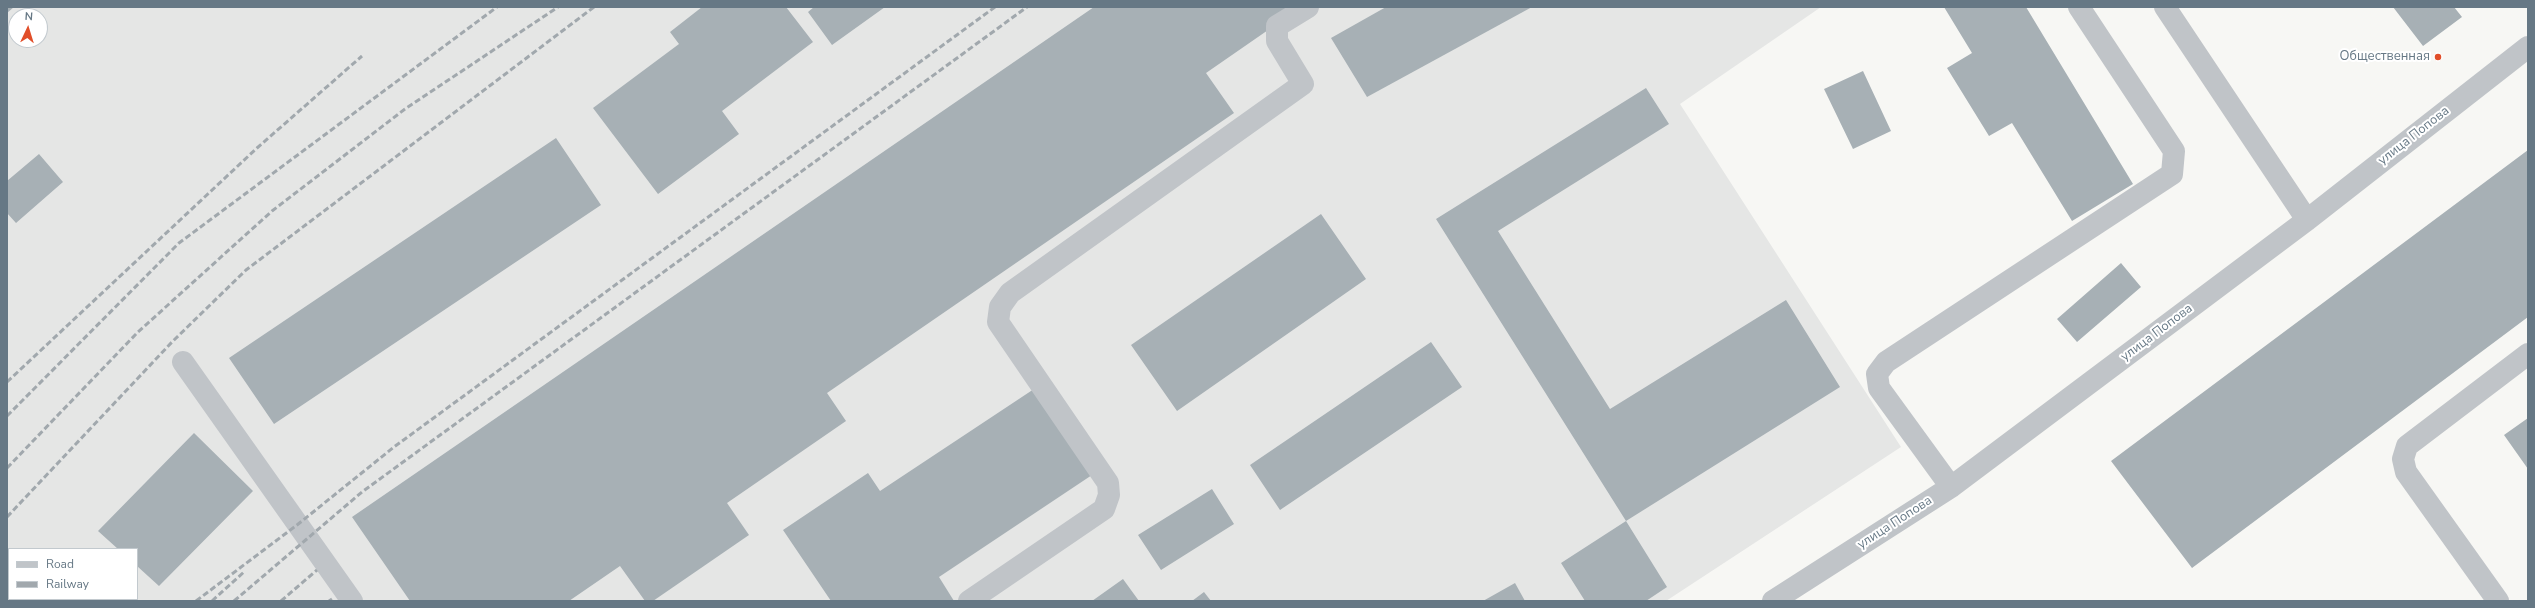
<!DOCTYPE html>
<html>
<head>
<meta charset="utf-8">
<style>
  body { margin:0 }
  #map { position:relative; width:2535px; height:608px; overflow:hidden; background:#f7f7f4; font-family:"Nunito Sans",sans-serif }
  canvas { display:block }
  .frame { position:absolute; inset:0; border:8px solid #667885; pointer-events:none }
  .legend { position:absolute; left:8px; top:548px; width:130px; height:52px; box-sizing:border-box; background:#fff; border:1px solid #c2c9ce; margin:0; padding:5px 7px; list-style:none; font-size:12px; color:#667885 }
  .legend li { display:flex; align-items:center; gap:8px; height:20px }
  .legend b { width:20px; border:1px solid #c2c9ce }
  .north { position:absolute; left:8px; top:8px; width:40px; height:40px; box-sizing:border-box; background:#fff; border:1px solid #c2c9ce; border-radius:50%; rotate:4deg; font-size:11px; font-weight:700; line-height:16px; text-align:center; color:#667885 }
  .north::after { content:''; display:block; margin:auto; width:14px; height:18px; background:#e14e29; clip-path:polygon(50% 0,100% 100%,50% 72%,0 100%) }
</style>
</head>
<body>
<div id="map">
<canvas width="2535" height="608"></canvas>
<div class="frame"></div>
<ul class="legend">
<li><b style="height:5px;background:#c0c4c8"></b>Road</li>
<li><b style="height:5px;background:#a1a8ad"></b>Railway</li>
</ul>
<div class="north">N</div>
</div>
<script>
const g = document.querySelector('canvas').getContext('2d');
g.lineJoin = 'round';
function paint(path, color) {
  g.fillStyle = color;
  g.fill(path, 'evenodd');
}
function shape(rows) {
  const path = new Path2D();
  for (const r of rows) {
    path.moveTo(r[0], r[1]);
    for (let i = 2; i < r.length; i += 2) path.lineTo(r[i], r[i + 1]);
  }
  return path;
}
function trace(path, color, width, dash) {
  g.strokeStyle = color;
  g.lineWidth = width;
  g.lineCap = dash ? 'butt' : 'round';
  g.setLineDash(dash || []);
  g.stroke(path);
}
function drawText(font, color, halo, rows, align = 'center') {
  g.font = font + ' "Nunito Sans",sans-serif';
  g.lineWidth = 4;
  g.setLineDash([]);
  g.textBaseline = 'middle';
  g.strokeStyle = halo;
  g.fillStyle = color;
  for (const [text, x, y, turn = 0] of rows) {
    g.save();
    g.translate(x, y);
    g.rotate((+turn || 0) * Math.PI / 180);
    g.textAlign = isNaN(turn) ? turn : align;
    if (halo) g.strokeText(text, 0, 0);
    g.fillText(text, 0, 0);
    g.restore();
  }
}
paint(shape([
  [7,7,1821,7,1680,104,1901,447,1666,601,7,601],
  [16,16,40,16,40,40,16,40],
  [9,549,137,549,137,599,9,599]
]), '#e5e6e5');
paint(shape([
  [7,7,14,7,7,13],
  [702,7,786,7,813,42,722,111,739,134,658,194,593,108,679,44,670,32],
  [814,7,885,7,832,45,808,12],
  [1094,7,1294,7,1297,10,1206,73,1234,113,827,393,846,421,727,503,749,535,653,601,645,601,620,566,569,601,410,601,352,517],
  [1386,7,1532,7,1367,97,1331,38],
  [1944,7,2026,7,2133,184,2072,221,2012,123,1989,136,1947,68,1972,53],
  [2393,7,2454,7,2462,17,2423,46],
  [1863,71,1891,131,1853,149,1824,89],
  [1646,88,1669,124,1498,231,1610,409,1786,300,1840,387,1626,521,1436,219],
  [556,138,601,205,274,424,229,358],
  [2528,150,2528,317,2192,568,2111,461],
  [39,154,63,182,16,223,7,213,7,181],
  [1321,214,1366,279,1177,411,1131,345],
  [2121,263,2141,287,2077,342,2057,319],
  [1431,342,1462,387,1280,510,1250,465],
  [1034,389,1092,475,939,577,954,601,831,601,783,530,868,473,880,491],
  [2528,418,2528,469,2504,435],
  [194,433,253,491,159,586,137,566,137,549,118,549,98,531],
  [1212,489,1234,524,1161,570,1138,535],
  [1626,521,1667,587,1646,601,1585,601,1561,563],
  [1123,579,1139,601,1092,601],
  [1515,583,1525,601,1483,601],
  [9,589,9,599,90,599,92,601,7,601],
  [1204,592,1211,601,1192,601]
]), '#a7b0b5');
trace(shape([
  [2165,7,2307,220],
  [183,362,352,601],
  [1951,487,1879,388,1877,374,1886,362,2172,174,2174,151,2079,7],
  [969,601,1104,509,1109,495,1108,483,998,322,1000,307,1010,293,1303,84,1277,41,1277,26,1308,7],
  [1773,601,1951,487,2307,220,2528,47],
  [2498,601,2406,472,2403,459,2407,446,2528,354]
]), '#c0c4c8', 22);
trace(shape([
  [7,382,257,148,362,56],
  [7,416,179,243,497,7],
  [7,468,138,332,272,211,405,109,558,7],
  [7,517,172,342,246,270,594,7],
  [196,601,297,525,394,447,995,7],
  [212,601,245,571],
  [234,601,362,492,1027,7],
  [281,601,317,570],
  [329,601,332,599]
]), '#a1a8ad', 3, [6, 3]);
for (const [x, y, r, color] of [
  [2438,57,4,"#e14e29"]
]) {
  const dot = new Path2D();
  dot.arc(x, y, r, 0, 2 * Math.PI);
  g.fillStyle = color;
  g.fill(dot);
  trace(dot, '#fff', 1.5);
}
drawText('13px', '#667885', '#fff', [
  ["Общественная",2430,57]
], 'right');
drawText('13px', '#667885', '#fff', [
  ["улица Попова",2414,136,-38],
  ["улица Попова",2157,333,-37],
  ["улица Попова",1895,523,-33]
]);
</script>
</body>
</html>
